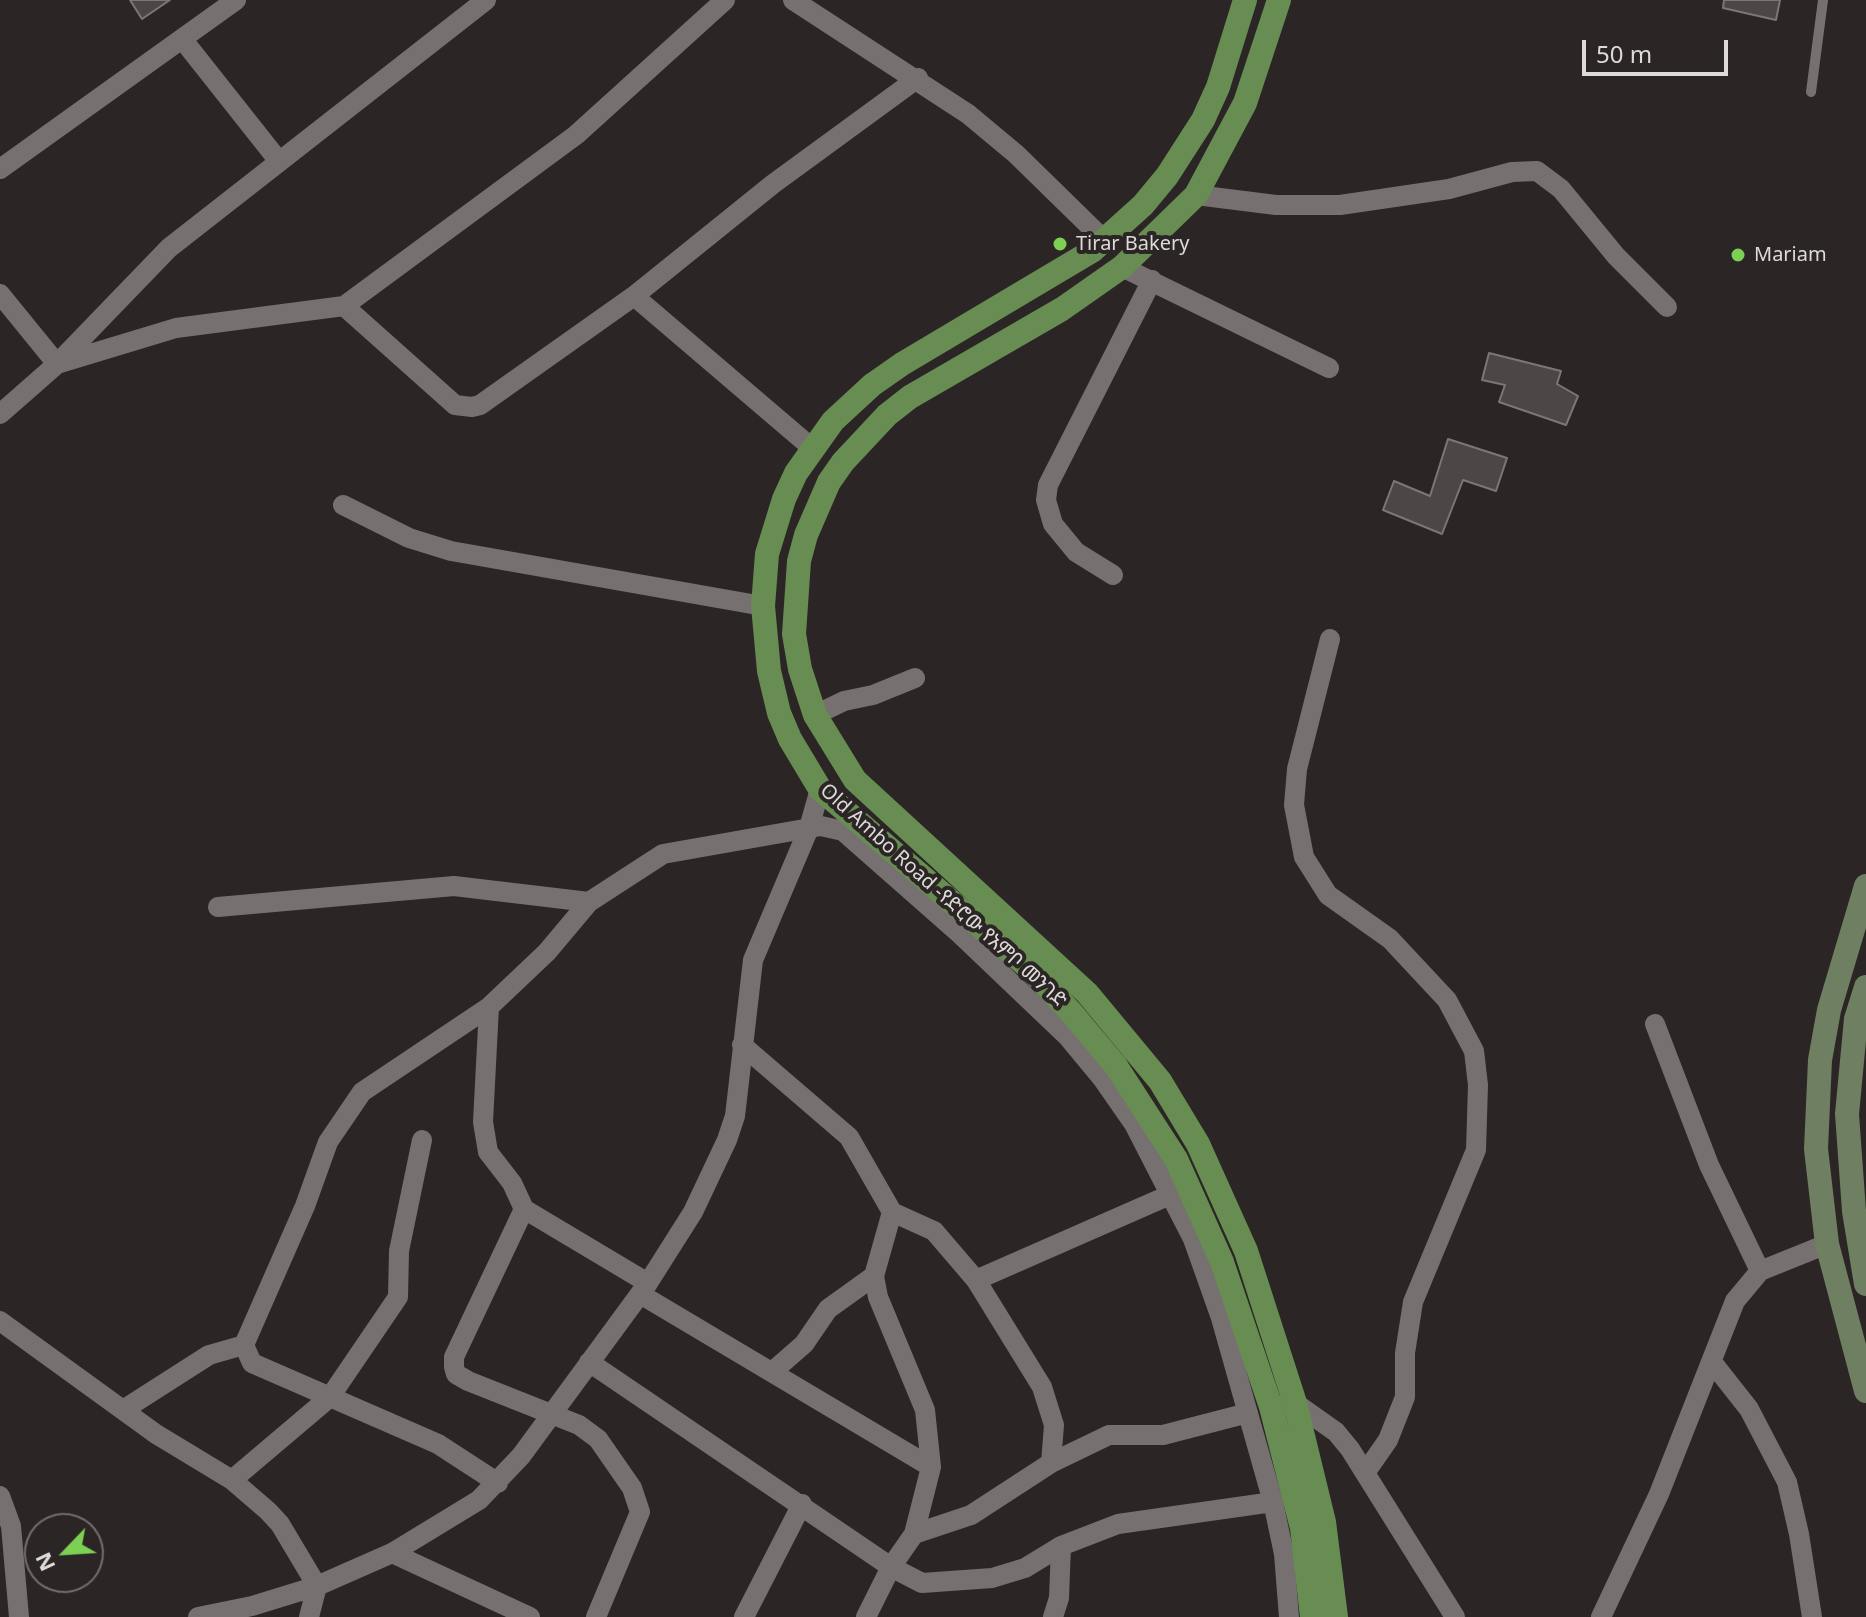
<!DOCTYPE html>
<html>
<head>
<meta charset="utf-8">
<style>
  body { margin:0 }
  #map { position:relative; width:1866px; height:1617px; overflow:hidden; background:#2b2525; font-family:"Noto Sans",sans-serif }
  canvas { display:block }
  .north { position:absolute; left:24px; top:1513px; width:80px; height:80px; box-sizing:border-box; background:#2b2525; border:2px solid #736d6d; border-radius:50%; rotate:245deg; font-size:22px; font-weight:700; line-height:32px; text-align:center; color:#dedada }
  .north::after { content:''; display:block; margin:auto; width:28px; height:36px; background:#7cd155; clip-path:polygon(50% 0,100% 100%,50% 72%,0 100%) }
  .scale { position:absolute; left:1582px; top:40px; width:146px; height:36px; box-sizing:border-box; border:4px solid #dedada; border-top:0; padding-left:10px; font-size:24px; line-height:28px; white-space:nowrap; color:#dedada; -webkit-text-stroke:6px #2b2525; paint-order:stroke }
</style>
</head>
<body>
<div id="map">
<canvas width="1866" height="1617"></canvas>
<div class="north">N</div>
<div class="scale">50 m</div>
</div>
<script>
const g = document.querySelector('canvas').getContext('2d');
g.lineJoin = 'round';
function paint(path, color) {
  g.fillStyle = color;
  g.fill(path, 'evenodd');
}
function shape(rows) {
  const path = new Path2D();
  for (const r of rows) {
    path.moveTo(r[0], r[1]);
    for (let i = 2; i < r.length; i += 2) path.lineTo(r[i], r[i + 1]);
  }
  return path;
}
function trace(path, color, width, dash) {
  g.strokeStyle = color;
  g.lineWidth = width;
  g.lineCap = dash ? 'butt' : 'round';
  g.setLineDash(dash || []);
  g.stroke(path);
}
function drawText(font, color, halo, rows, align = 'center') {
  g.font = font + ' "Noto Sans","Noto Sans Ethiopic",sans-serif';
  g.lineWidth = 8;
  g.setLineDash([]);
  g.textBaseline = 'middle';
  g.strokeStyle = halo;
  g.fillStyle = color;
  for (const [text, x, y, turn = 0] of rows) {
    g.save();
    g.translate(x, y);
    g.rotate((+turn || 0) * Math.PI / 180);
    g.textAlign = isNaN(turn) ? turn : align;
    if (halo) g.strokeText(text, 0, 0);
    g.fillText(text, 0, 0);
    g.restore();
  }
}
const building = shape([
  [130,0,170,0,142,19,130,0],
  [1724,0,1780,0,1776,20,1723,8,1724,0],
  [1489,353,1561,371,1557,384,1578,396,1566,425,1499,402,1505,385,1482,380,1489,353],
  [1448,439,1507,458,1496,491,1463,480,1442,534,1383,510,1394,481,1430,496,1448,439]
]);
paint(building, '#4d4646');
trace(building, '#7e7676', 2);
trace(shape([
  [1811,92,1823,0]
]), '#777070', 10);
trace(shape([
  [793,0,968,114,1016,154,1105,241],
  [183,40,278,160],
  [0,169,236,0],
  [1196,195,1276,205,1340,205,1449,189,1512,172,1537,171,1561,189,1616,256,1667,307],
  [1122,267,1329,368],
  [0,294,57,364,176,328,344,306,455,405,472,407,480,405,634,296,773,184,918,78],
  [634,296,812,448],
  [344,306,576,135,725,0],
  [0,414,57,364,169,248,486,0],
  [343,505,409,538,451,551,763,606],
  [1113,575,1076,552,1053,524,1046,500,1048,485,1152,280],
  [1330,639,1297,769,1294,805,1304,857,1328,895,1390,939,1447,1000,1474,1051,1478,1085,1476,1150,1413,1302,1405,1353,1405,1397,1388,1440,1365,1473],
  [815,715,844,701,873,695,915,678],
  [218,907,454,886,589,902],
  [489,1007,362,1092,328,1142,305,1206,244,1345,252,1363,438,1444,498,1483],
  [1655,1024,1709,1165,1760,1271],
  [742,1045,849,1137,892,1212,934,1231,976,1280,1042,1387,1054,1425,1051,1463],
  [524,1209,454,1357,454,1367,456,1374,468,1381,579,1425,598,1439,632,1488,640,1512,596,1617],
  [976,1280,1172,1194],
  [648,1283,524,1209,512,1183,488,1152,483,1122,489,1007,547,952,589,902,663,854,821,826,843,831,960,934,1068,1037,1102,1078,1134,1124,1193,1239,1221,1318,1273,1502,1284,1554,1289,1617],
  [640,1294,931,1467],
  [0,1321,156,1434,232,1480,268,1511,280,1524,317,1586,309,1617],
  [589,1362,891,1567,922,1583,992,1578,1025,1568,1061,1546,1118,1524,1273,1502],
  [1712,1362,1749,1409,1787,1482,1799,1534,1812,1617],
  [772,1372,804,1344,828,1309,874,1276],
  [1285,1405,1295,1403,1312,1415,1336,1432,1350,1449,1455,1617],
  [123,1410,209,1355,244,1345],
  [232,1480,330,1397,398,1297,399,1251,422,1140],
  [0,1496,11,1526,19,1617],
  [914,1534,971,1515,1051,1463,1109,1435,1163,1435,1248,1413],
  [392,1553,530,1617],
  [198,1617,252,1606,317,1586,392,1553,479,1500,521,1456,648,1283,693,1212,727,1140,735,1116,753,960,809,828,820,789],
  [744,1617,802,1504],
  [866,1617,891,1567,914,1534,931,1467,925,1410,878,1297,874,1276,892,1212],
  [1053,1617,1059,1598,1061,1546],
  [1601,1617,1659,1494,1735,1301,1760,1271,1827,1244]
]), '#777070', 20);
trace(shape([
  [1866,886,1829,1010,1820,1060,1816,1149,1827,1244,1866,1391],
  [1866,987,1856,1019,1847,1114,1854,1211,1866,1284]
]), '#6f7f61', 24);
trace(shape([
  [1245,0,1218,87,1203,120,1167,176,1143,205,1092,251,902,364,872,385,833,421,796,473,784,499,767,554,763,606,769,671,779,713,790,739,820,789,1029,968,1070,1011,1116,1066,1176,1159,1222,1262,1271,1407,1302,1528,1312,1617],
  [1279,0,1245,103,1196,195,1122,267,1062,309,910,397,887,415,843,462,829,482,806,535,799,561,794,634,800,669,815,715,855,780,1087,993,1160,1081,1198,1144,1246,1251,1295,1403,1324,1522,1336,1617]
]), '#678d52', 24);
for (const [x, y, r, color] of [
  [1060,244,8,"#7cd155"],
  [1738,255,8,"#7cd155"]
]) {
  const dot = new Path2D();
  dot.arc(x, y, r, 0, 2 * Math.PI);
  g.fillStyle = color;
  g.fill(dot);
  trace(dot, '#2b2525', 3);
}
drawText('20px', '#dedada', '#2b2525', [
  ["Tirar Bakery",1076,244],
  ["Mariam",1754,255]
], 'left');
drawText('20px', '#dedada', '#2b2525', [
  ["Old Ambo Road -የድሮው የአምቦ መንገድ",943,896,42]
]);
</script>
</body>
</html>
